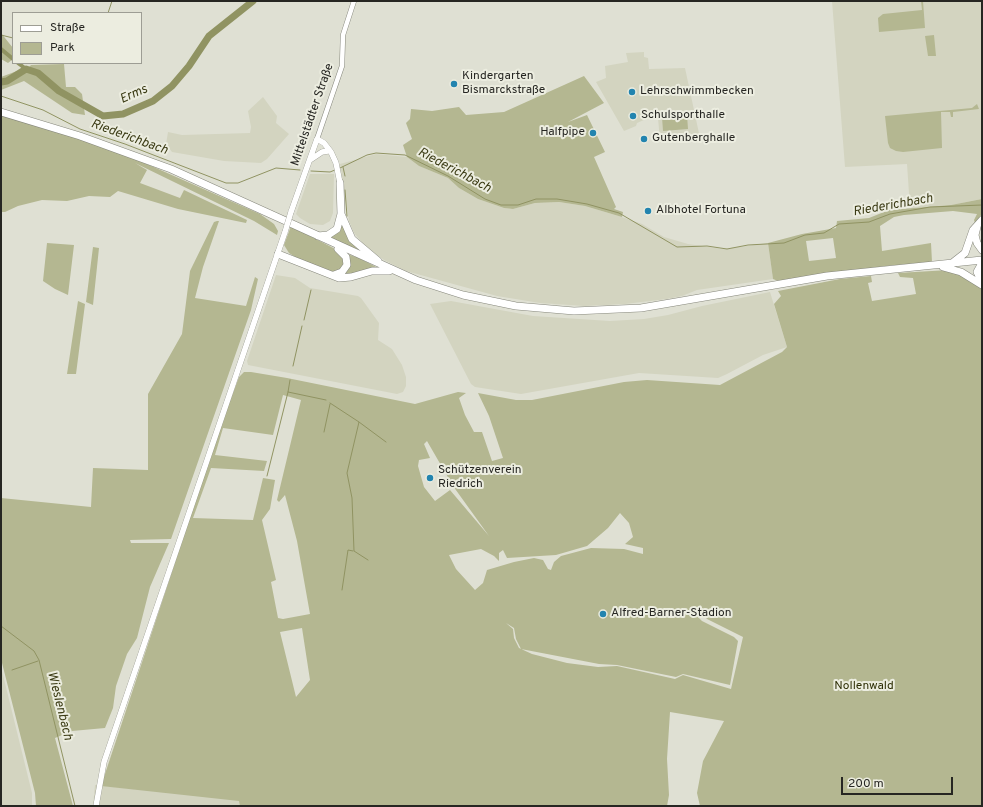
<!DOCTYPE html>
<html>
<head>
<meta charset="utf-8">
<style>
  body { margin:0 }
  #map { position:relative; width:983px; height:807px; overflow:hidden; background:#dfe0d3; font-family:Overpass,sans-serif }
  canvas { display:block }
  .frame { position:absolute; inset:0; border:2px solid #262622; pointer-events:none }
  .legend { position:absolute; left:12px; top:12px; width:130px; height:52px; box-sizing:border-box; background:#ecede0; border:1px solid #9d9d94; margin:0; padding:5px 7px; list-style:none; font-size:12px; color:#262622 }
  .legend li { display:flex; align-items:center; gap:8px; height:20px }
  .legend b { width:20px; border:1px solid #9d9d94 }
  .scale { position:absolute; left:841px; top:777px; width:112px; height:18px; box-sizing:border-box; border:2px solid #262622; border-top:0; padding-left:5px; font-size:12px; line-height:14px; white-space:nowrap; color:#262622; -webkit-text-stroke:3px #ecede0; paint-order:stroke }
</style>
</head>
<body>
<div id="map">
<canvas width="983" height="807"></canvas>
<div class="frame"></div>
<ul class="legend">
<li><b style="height:5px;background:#fff"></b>Straße</li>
<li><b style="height:11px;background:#b4b791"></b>Park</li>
</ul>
<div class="scale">200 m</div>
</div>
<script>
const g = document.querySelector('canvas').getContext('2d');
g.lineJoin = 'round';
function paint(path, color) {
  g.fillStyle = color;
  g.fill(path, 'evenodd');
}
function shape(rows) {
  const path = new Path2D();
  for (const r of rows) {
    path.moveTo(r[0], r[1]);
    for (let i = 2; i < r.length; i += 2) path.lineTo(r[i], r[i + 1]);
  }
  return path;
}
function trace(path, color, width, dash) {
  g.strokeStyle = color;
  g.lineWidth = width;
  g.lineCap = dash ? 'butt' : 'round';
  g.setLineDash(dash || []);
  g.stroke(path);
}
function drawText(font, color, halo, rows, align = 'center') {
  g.font = font + ' Overpass,sans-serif';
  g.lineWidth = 4;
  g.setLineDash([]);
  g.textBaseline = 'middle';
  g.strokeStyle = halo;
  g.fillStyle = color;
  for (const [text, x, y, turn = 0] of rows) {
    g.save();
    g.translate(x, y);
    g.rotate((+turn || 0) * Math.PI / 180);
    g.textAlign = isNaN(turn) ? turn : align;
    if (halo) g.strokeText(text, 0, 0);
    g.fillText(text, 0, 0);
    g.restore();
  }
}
paint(shape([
  [832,1,982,1,982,199,951,205,910,208,907,164,845,167],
  [644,52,644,57,648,58,649,69,685,68,700,138,660,140,658,118,646,119,637,123,636,126,624,131,596,82,606,78,605,66,628,62,626,53],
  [263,97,277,116,276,123,289,134,267,159,261,163,224,161,172,152,166,144,168,132,182,135,250,133,251,127,248,111],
  [376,154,407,157,419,166,448,178,459,188,478,199,504,208,513,209,535,203,559,202,585,206,622,217,642,224,664,237,688,244,723,249,768,243,773,279,697,290,682,296,667,299,625,304,584,306,540,303,497,296,406,271,384,260,366,247,354,233,349,221,340,164],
  [310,174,334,174,333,213,330,221,323,225,310,224,300,218,296,214],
  [276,275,295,278,310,288,358,296,361,298,379,323,378,340,392,349,402,365,406,377,406,386,403,392,397,394,248,365,247,361],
  [770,292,787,347,763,355,727,374,718,378,639,373,521,394,475,387,471,384,430,304,451,301,533,316,610,321,644,319,668,315,702,306],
  [2,671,32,793,32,806,1,806],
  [95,785,240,800,240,806,93,806]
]), '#d3d4c0');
paint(shape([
  [921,1,923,1,925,28,879,32,878,18,883,14,922,10],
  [1,33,13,48,13,59,8,63,1,59],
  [934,35,936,56,928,56,925,36],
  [64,64,66,87,75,87,82,94,85,115,72,113,24,81,1,90,1,77,17,71,23,74,31,65],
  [584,76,604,103,568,122,587,115,605,152,594,157,616,207,614,209,623,212,622,217,585,206,559,202,535,203,513,209,504,208,478,199,459,188,448,178,419,166,407,157,403,145,412,139,406,123,410,119,411,109,432,111,459,107,466,115,504,112],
  [977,104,979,109,953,112,953,117,951,117,950,112,941,112,942,148,903,152,896,151,890,148,888,143,885,116,972,108],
  [1,115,53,130,131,157,260,214,274,224,278,231,277,235,254,221,135,163,147,170,140,183,180,198,184,190,247,220,246,223,178,209,118,191,110,197,89,196,67,201,42,200,18,206,5,212,1,212],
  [687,115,688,129,663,131,662,117],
  [982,199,982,214,975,223,974,220,977,214,953,211,904,215,894,217,880,226,882,251,931,243,932,262,886,266,778,281,773,279,768,243,802,234,836,228,837,221,869,218,889,210,951,205],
  [833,238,836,258,809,261,806,241],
  [217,221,219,221,203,267,195,298,246,306,255,277,258,279,251,310,171,539,130,540,131,543,169,543,150,587,137,638,127,654,116,686,113,708,105,728,72,731,55,738,73,806,36,806,35,793,1,659,1,498,91,507,93,468,148,470,148,394,182,334,190,271,214,222],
  [341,223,361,251,360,252,327,237],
  [291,226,337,250,343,255,345,266,335,273,300,260,289,253,284,245],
  [47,243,74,245,68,295,55,289,43,281],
  [93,247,99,248,93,305,86,302],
  [347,254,359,258,378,268,350,275,341,275],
  [949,270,971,279,982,289,982,806,700,806,697,793,703,761,724,721,670,712,667,759,669,795,667,806,240,806,239,801,101,786,217,436,239,377,244,372,251,372,287,378,415,404,458,392,466,393,459,398,465,415,474,432,482,432,492,461,503,458,489,416,478,393,516,400,532,400,624,382,647,380,720,385,782,352,787,347,774,304,781,296,778,291,840,279,871,276,872,282,868,283,872,301,916,294,913,278,900,277,898,273],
  [283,395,301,400,277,500,279,502,285,495,297,541,310,614,283,619,278,618,271,582,276,580,262,520,270,509,275,480,263,478,253,520,193,518,211,468,264,471,267,461,215,455,223,428,273,435],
  [427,441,453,486,489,536,450,490,435,501,424,487,418,466,419,460,430,458,424,444],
  [620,513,629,523,633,537,625,544,643,548,643,554,624,549,591,548,561,556,554,562,551,570,548,569,543,560,534,558,514,562,487,570,483,583,475,590,456,569,449,555,481,549,494,556,499,561,499,553,503,550,507,558,556,555,587,546,608,528],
  [701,612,707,619,743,637,731,689,683,675,675,679,617,666,598,667,567,663,532,654,519,648,514,638,513,629,506,623,514,628,516,639,521,649,599,664,617,665,676,677,683,674,730,685,738,641,734,637,702,621,697,616],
  [302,628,310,680,296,697,280,632],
  [78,301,85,304,76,374,67,374]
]), '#b4b791');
trace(shape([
  [108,13,112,1],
  [1,35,13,38],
  [1,96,43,110,80,129,125,144,226,183,238,183,276,168,300,170],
  [343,167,345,176],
  [340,168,367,155,376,153,405,155,448,176,485,199,501,205,518,205,536,199,557,199,587,204,619,213,677,247,707,246,727,249,748,245,784,243,805,235,824,233,839,224,869,222,890,214,930,207,982,205],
  [311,171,330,172,335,170],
  [345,190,347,216],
  [304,320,311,290],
  [293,366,302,326],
  [290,380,288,392,326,400],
  [330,403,359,422,347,473,352,498,354,551,368,560],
  [359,422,386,442],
  [324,432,330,404],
  [267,476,288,392],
  [342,590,348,550,353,551],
  [1,626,34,651,39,660,75,806],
  [12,670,38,661]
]), '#909362', 1);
trace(shape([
  [1,49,13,59],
  [18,63,26,69]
]), '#909362', 4);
trace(shape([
  [1,82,7,81,26,69,38,73,59,91,103,116,123,114,153,101,172,86,189,66,209,36,253,1]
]), '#909362', 7);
const minor = shape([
  [317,139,342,66,343,35,354,1]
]);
const major = shape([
  [310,160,322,152,328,151],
  [291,212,317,139,324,143,331,152,336,163,340,183],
  [96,806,104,762,285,232]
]);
const highway = shape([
  [1,112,80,136,171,169,416,280,463,295,516,306,574,311,641,308,827,276,982,260],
  [341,214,352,239,378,261],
  [977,227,975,235,977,243,982,250],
  [318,236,328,235,337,229,341,214,340,183],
  [278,254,339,278,351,277,372,271,389,271],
  [982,263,977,272,982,282],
  [951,264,965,253,973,230,982,220],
  [943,267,961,272,982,285],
  [334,275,342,272,347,265,346,257,338,249]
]);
trace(minor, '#86877c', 5.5);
trace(major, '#86877c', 6);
trace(highway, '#86877c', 8);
trace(minor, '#fff', 4.5);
trace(major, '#fff', 5.5);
trace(highway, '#fff', 7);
const majorBridge = shape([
  [285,232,291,212]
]);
trace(majorBridge, '#86877c', 6, []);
trace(majorBridge, '#fff', 5.5);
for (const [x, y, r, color] of [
  [454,84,4,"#2284af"],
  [632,92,4,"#2284af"],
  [633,116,4,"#2284af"],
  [593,133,4,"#2284af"],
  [644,139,4,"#2284af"],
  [648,211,4,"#2284af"],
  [430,478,4,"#2284af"],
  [603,614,4,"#2284af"]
]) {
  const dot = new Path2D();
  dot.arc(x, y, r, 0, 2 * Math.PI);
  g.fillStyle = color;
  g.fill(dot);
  trace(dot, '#ecede0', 1.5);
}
drawText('12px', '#262622', '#ecede0', [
  ["Kindergarten",462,77],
  ["Bismarckstraße",462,91],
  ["Lehrschwimmbecken",640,92],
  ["Schulsporthalle",641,116],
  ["Halfpipe",585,133,"right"],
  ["Gutenberghalle",652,139],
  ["Albhotel Fortuna",656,211],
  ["Schützenverein",438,471],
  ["Riedrich",438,485],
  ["Alfred-Barner-Stadion",611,614]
], 'left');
drawText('12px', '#262622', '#ecede0', [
  ["Mittelstädter Straße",313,115,-71]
]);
drawText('12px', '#2f3007', '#ecede0', [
  ["Nollenwald",864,687]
]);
drawText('italic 13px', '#3b3b14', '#ecede0', [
  ["Erms",134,95,-24],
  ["Riederichbach",129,138,20],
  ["Riederichbach",454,171,28],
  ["Riederichbach",893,206,-10],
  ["Wieslenbach",59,706,76]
]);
</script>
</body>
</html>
